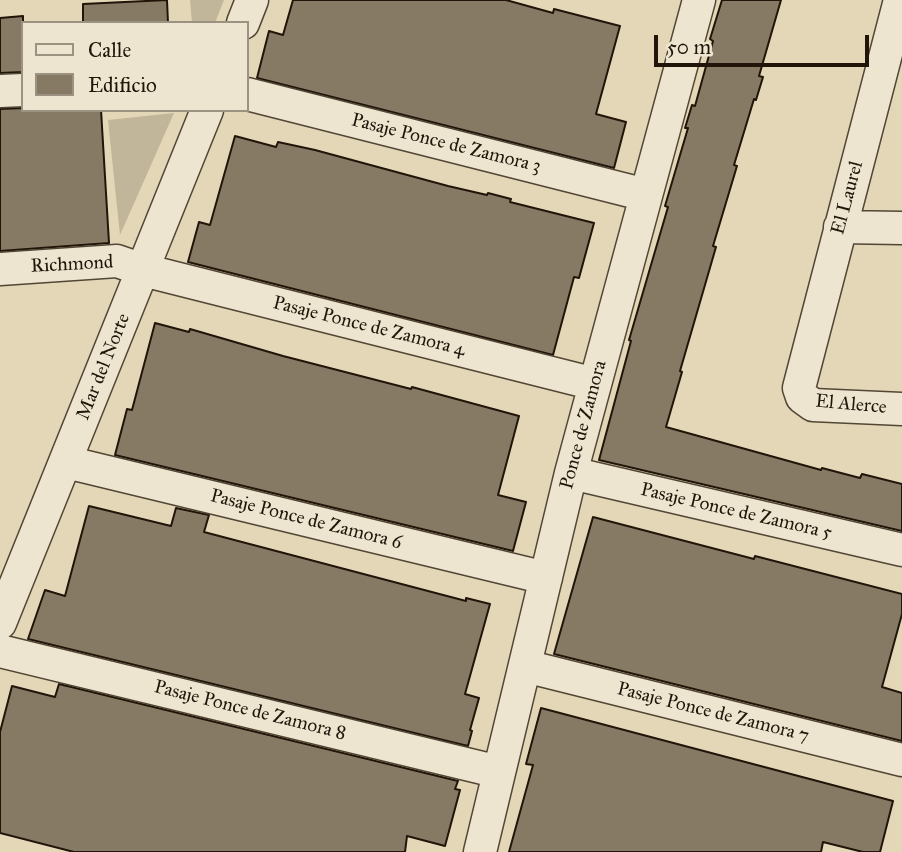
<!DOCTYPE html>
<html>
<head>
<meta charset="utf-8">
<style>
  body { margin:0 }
  #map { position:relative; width:902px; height:852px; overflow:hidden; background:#e3d7b7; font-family:"IM FELL Great Primer",serif }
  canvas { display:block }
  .legend { position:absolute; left:21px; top:21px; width:228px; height:91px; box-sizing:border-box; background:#ede5d0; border:2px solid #9b9281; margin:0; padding:9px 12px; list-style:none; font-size:21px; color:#21150a }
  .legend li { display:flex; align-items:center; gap:14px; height:35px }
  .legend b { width:35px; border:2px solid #9b9281 }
  .scale { position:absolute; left:654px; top:35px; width:215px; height:32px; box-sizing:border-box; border:4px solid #21150a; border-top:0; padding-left:9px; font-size:21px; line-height:24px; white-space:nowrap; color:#21150a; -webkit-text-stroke:5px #ede5d0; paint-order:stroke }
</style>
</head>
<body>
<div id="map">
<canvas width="902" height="852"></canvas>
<ul class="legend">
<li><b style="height:9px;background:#ede5d0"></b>Calle</li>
<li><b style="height:19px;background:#867a64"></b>Edificio</li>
</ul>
<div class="scale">50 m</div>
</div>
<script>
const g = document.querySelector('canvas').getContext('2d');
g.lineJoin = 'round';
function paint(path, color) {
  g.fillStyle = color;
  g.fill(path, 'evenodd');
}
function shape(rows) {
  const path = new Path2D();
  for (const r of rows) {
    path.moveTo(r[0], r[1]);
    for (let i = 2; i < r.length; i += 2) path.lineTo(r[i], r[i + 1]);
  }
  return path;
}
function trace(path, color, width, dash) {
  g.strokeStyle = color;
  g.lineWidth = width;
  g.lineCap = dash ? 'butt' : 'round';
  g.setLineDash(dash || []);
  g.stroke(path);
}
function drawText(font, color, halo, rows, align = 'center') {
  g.font = font + ' "IM FELL Great Primer",serif';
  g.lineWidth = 7;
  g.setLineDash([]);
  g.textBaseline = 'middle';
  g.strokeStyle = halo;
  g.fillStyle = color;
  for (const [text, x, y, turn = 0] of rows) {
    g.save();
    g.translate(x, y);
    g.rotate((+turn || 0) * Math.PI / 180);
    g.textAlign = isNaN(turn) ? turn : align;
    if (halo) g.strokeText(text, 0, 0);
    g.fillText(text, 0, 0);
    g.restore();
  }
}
paint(shape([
  [190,0,224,0,215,23,192,23],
  [174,113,120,235,108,120]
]), '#c2b69a');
const building = shape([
  [167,0,168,23,83,23,83,4,167,0],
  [293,0,506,0,553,13,554,9,620,26,596,114,626,122,614,168,257,78,269,31,283,35,293,0],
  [722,0,781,0,759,76,763,77,756,100,754,99,734,165,737,166,713,246,716,247,680,371,682,372,666,427,821,470,822,468,860,478,862,474,902,484,902,531,599,460,631,341,629,340,668,207,665,206,688,128,685,128,692,105,695,106,713,41,710,39,722,0],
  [23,16,23,72,0,73,0,18,23,16],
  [23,108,23,110,101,110,109,243,0,251,0,109,23,108],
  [235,136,276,147,278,142,315,150,448,186,487,195,488,193,511,199,510,202,594,223,579,278,574,277,553,355,188,262,199,222,210,225,235,136],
  [155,323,189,332,190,329,283,356,411,389,412,387,519,416,498,495,526,502,513,551,115,455,127,409,132,410,155,323],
  [89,506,171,526,176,508,209,515,204,532,466,601,466,598,490,604,465,694,479,698,470,730,472,731,468,746,28,639,45,590,65,596,89,506],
  [593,517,754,559,755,556,902,594,902,614,882,687,902,693,902,741,554,654,593,517],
  [59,684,458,781,455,789,460,790,445,846,407,836,405,852,74,852,0,833,0,732,12,686,55,697,59,684],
  [541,708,893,801,880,852,863,852,823,842,821,852,509,852,533,765,526,764,541,708]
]);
paint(building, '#867a64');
trace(building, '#21150a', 2);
const minor = shape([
  [900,0,799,388,802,397,813,405,902,409],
  [243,23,252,0],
  [0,91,23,90],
  [247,94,646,195],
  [840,227,902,228],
  [0,269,117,261,143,270,595,384],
  [66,462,546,578],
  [571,473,902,550],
  [0,623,207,110],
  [0,651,499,772],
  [525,666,902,760],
  [480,852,571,473,699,0]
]);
trace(minor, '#524635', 35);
trace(minor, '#ede5d0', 32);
drawText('19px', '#21150a', '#ede5d0', [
  ["Pasaje Ponce de Zamora 3",446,144,14],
  ["El Laurel",848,198,-75],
  ["Richmond",72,265,-3],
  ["Pasaje Ponce de Zamora 4",369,327,14],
  ["Mar del Norte",104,367,-68],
  ["El Alerce",851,405,5],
  ["Ponce de Zamora",584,425,-75],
  ["Pasaje Ponce de Zamora 5",736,512,13],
  ["Pasaje Ponce de Zamora 6",306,520,14],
  ["Pasaje Ponce de Zamora 8",250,711,14],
  ["Pasaje Ponce de Zamora 7",713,713,14]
]);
</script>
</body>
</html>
